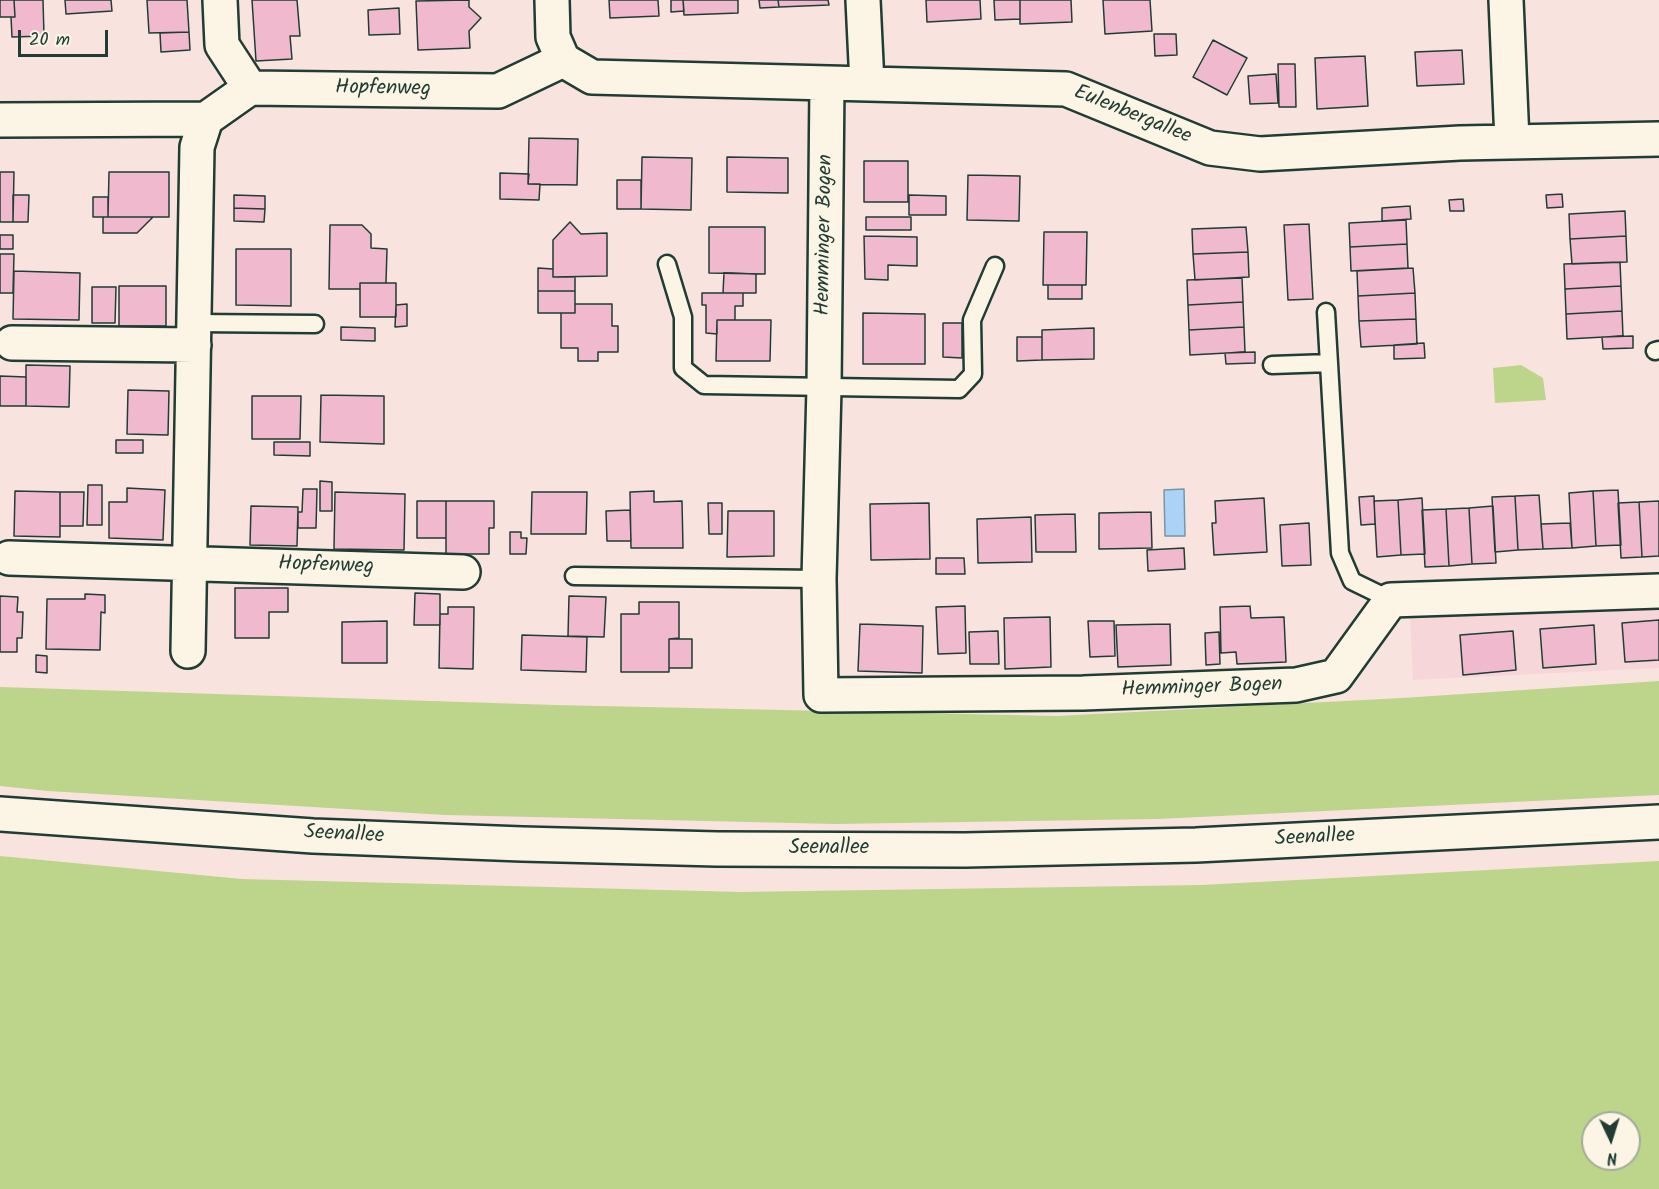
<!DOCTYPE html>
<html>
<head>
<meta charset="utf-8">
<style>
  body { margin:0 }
  #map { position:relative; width:1659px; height:1189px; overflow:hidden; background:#f9e3de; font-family:Kalam,sans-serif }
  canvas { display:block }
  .north { position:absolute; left:1581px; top:1111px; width:60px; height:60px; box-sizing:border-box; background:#fcf5e5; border:2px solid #a4ab9e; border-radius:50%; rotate:176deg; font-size:16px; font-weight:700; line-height:24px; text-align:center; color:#1f3d34 }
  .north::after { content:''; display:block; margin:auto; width:21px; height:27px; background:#1f3d34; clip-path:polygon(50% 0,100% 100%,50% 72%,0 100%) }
  .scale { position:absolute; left:18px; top:30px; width:90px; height:27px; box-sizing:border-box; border:3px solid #1f3d34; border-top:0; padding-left:8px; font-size:18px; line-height:21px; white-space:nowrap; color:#1f3d34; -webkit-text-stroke:4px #fcf5e5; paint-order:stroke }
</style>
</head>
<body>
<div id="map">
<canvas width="1659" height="1189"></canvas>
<div class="north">N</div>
<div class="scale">20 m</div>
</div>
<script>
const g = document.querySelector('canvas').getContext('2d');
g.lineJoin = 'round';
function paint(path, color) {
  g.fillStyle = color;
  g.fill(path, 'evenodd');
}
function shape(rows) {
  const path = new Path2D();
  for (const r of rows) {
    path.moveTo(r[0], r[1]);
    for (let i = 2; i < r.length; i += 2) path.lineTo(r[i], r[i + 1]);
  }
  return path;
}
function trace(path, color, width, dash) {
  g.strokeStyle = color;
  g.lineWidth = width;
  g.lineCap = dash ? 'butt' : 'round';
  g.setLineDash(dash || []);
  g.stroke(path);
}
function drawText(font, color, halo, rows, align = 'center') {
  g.font = font + ' Kalam,sans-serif';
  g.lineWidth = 5;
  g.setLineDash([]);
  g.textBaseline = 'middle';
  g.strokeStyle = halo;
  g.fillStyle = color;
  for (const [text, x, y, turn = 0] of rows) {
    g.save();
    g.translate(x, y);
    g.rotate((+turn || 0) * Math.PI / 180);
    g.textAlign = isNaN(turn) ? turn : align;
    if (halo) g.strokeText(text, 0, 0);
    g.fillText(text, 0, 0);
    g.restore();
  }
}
paint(shape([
  [1659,591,1659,668,1413,680,1409,599]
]), '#f7d6d9');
paint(shape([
  [1521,365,1543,378,1546,400,1495,403,1493,368],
  [1659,681,1659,795,1158,819,835,824,445,815,48,791,0,786,0,687,555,705,1057,716,1402,698],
  [0,856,242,879,741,892,1201,885,1659,861,1659,1189,0,1189],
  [1593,1123,1629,1123,1629,1159,1593,1159]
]), '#bdd58b');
const water = shape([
  [1184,489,1185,536,1165,536,1164,490,1184,489]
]);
paint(water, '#acd3f6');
trace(water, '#7497a8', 1.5);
const building = shape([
  [0,0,14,0,15,17,0,17,0,0],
  [14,0,43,0,44,36,12,37,11,17,15,17,14,0],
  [65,0,111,0,112,11,66,14,65,0],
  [147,0,187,0,189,32,149,33,147,0],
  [252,0,297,0,300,36,290,36,292,59,256,61,252,0],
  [469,0,469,7,481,18,469,31,470,48,418,50,416,1,469,0],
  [609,0,658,0,659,16,610,18,609,0],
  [671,0,683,0,684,11,671,12,671,0],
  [683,0,738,0,738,13,684,15,683,0],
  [759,0,778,0,779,7,760,8,759,0],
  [778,0,828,0,829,5,779,7,778,0],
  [926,0,980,0,981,19,927,22,926,0],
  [994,0,1020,0,1020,19,995,20,994,0],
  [1020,0,1071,0,1072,22,1020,24,1020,0],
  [1103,0,1150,0,1152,31,1105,34,1103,0],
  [399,8,400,34,369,35,368,10,399,8],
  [189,32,190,50,161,52,160,33,189,32],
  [1154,34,1176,34,1177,55,1155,56,1154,34],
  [1213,40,1247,58,1227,95,1193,77,1213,40],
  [1462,50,1464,84,1417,86,1415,52,1462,50],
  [1365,56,1368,106,1317,109,1315,58,1365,56],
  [1278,64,1295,64,1296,107,1279,107,1278,64],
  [1276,74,1278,103,1250,104,1248,76,1276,74],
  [529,138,578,139,577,185,528,184,529,138],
  [642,157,692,158,691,210,641,209,642,157],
  [727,157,788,158,788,193,727,192,727,157],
  [864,161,908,161,908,202,864,202,864,161],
  [0,172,14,172,13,222,0,222,0,172],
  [109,172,169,172,169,217,108,217,109,172],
  [500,173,529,174,528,184,540,184,539,200,500,199,500,173],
  [968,175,1020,176,1019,221,967,220,968,175],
  [617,180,641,180,641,209,617,209,617,180],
  [1562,194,1563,207,1547,208,1546,195,1562,194],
  [13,195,29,195,28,222,13,222,13,195],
  [234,195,265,196,265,209,234,208,234,195],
  [909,195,946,196,946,215,909,215,909,195],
  [93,197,108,197,108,217,93,217,93,197],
  [1463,199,1464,211,1450,211,1449,200,1463,199],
  [1410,206,1411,219,1382,221,1382,208,1410,206],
  [234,208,265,209,264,222,234,221,234,208],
  [1625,211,1626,236,1570,239,1569,214,1625,211],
  [103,217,153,217,137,233,103,233,103,217],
  [866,217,911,217,911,230,866,230,866,217],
  [1406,220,1407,244,1350,247,1349,223,1406,220],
  [570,222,581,234,607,233,607,276,553,277,553,240,570,222],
  [1309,224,1313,299,1288,300,1284,225,1309,224],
  [330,225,362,225,371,234,371,248,387,249,386,283,360,283,360,289,329,289,330,225],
  [709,227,765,227,765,274,709,273,709,227],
  [1246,227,1248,252,1193,254,1192,229,1246,227],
  [1044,232,1087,232,1086,285,1043,285,1044,232],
  [0,235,13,235,13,249,0,249,0,235],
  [864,236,917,237,917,266,888,265,888,280,865,279,864,236],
  [1626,236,1627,262,1572,264,1570,239,1626,236],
  [1407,244,1408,268,1351,271,1350,247,1407,244],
  [236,249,291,249,291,306,236,305,236,249],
  [1248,252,1249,277,1195,280,1193,254,1248,252],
  [0,254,14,254,13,293,0,293,0,254],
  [1620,262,1621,286,1565,289,1564,264,1620,262],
  [538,268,553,269,553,277,575,277,575,291,538,291,538,268],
  [1413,268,1415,293,1358,296,1357,271,1413,268],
  [14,271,80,273,79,320,13,319,14,271],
  [724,273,756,274,756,293,723,293,724,273],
  [1242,278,1243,302,1188,305,1187,280,1242,278],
  [360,283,396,283,396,317,360,317,360,283],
  [1048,285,1082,285,1082,299,1048,299,1048,285],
  [119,286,166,286,166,326,119,326,119,286],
  [1621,286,1622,311,1566,314,1565,289,1621,286],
  [92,287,116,287,115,323,92,323,92,287],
  [538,291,575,291,575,313,538,313,538,291],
  [702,293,743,293,743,306,735,306,735,320,717,320,717,334,706,333,706,305,702,305,702,293],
  [1415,293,1416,319,1359,321,1358,296,1415,293],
  [1243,302,1244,327,1189,330,1188,305,1243,302],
  [407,304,407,326,395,327,396,305,407,304],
  [575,304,612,304,612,326,618,326,618,352,598,352,598,361,578,361,578,348,561,348,561,313,575,313,575,304],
  [1622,311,1623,336,1567,339,1566,314,1622,311],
  [863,313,925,314,925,364,863,364,863,313],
  [1416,319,1417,344,1361,347,1359,321,1416,319],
  [717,320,771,320,770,361,716,361,717,320],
  [943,323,962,323,962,358,943,357,943,323],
  [341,327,375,328,375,341,341,340,341,327],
  [1244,327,1245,352,1190,355,1189,330,1244,327],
  [1094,328,1094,359,1042,360,1042,330,1094,328],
  [1633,336,1633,348,1603,349,1602,337,1633,336],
  [1017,337,1042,337,1042,360,1017,361,1017,337],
  [1424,343,1425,358,1394,359,1394,345,1424,343],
  [1255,352,1255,363,1226,364,1225,353,1255,352],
  [26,365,70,366,69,407,26,406,26,365],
  [0,376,26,377,26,406,0,406,0,376],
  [128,390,169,391,168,435,127,434,128,390],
  [321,395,384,396,384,444,320,442,321,395],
  [252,396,301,396,300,439,252,439,252,396],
  [116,440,143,440,143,453,116,453,116,440],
  [274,442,310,442,310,456,274,455,274,442],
  [320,481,332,482,332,511,320,511,320,481],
  [88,485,102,485,102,525,87,525,88,485],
  [127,488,165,490,163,540,109,538,109,502,127,502,127,488],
  [303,489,317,489,316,528,298,528,298,512,302,512,303,489],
  [1618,490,1621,545,1596,546,1593,491,1618,490],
  [15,491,60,492,60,537,14,536,15,491],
  [654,491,654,502,682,501,683,548,631,548,630,492,654,491],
  [1593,491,1596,546,1572,548,1569,493,1593,491],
  [60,492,84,492,83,526,60,526,60,492],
  [335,492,405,494,404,550,334,549,335,492],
  [532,492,587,492,586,534,531,534,532,492],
  [1539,495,1543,549,1518,550,1515,496,1539,495],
  [1374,496,1375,524,1361,525,1359,497,1374,496],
  [1515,496,1518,550,1495,552,1492,497,1515,496],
  [1264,498,1267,552,1214,555,1212,523,1216,523,1215,501,1264,498],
  [1422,498,1425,554,1401,555,1398,500,1422,498],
  [1398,500,1401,555,1377,557,1374,501,1398,500],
  [417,501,446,501,446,538,417,538,417,501],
  [446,501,494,501,494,528,489,528,489,554,446,554,446,501],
  [1659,501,1659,556,1642,557,1639,502,1659,501],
  [1639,502,1642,557,1621,558,1618,503,1639,502],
  [708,503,722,503,722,534,709,534,708,503],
  [929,503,930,559,871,560,870,504,929,503],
  [251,506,298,507,297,546,250,545,251,506],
  [1493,506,1496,563,1472,564,1469,508,1493,506],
  [1469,508,1472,564,1449,566,1446,509,1469,508],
  [1446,509,1449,566,1425,567,1422,510,1446,509],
  [630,510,631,541,607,541,606,511,630,510],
  [728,511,774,511,774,556,727,557,728,511],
  [1151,512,1152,548,1099,549,1099,513,1151,512],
  [1075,514,1076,552,1036,552,1035,515,1075,514],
  [1031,517,1032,562,978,563,977,519,1031,517],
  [1309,523,1311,565,1282,566,1280,525,1309,523],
  [1570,523,1572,548,1543,549,1541,524,1570,523],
  [510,532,521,532,521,538,527,538,526,554,510,554,510,532],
  [1184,548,1185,569,1148,571,1147,550,1184,548],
  [936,558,964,558,965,574,936,574,936,558],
  [235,588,288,588,288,612,269,612,269,638,235,638,235,588],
  [415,593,440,594,440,625,414,625,415,593],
  [85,594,105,595,105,613,101,612,100,650,46,649,47,599,85,599,85,594],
  [0,596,18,597,17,612,23,612,22,638,17,638,17,652,0,652,0,596],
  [569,596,606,597,604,637,568,636,569,596],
  [639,602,679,602,679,638,669,639,669,672,621,672,621,614,639,614,639,602],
  [965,606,966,653,938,654,936,607,965,606],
  [1250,606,1251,618,1284,617,1286,662,1237,664,1236,652,1221,653,1220,607,1250,606],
  [448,607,474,607,473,669,439,668,440,614,448,614,448,607],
  [1050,617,1051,667,1005,669,1004,618,1050,617],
  [1659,620,1659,660,1625,662,1622,623,1659,620],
  [387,621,387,663,342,663,342,622,387,621],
  [1088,621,1114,621,1115,656,1090,657,1088,621],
  [860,624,923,626,922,673,858,671,860,624],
  [1170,624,1171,665,1118,667,1116,625,1170,624],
  [1594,625,1596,664,1543,668,1540,629,1594,625],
  [998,631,999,664,970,664,969,632,998,631],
  [1513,631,1516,670,1463,675,1460,635,1513,631],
  [1219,632,1220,664,1206,665,1205,633,1219,632],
  [522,635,587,637,586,672,521,670,522,635],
  [669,639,692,639,692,668,669,668,669,639],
  [36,655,47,656,47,673,36,672,36,655]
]);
paint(building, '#f1b9ce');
trace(building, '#1f3d34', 1.5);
const lane = shape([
  [667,264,683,317,683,368,704,385,959,389,973,374,972,320,995,266],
  [1326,312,1340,553,1352,581,1391,600],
  [194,323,315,324],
  [1655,351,1659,350],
  [1272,365,1329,363],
  [574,576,819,579]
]);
const street = shape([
  [220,0,222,45,250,88],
  [552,0,553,37,563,60,592,77,1066,89,1210,148,1260,154,1460,143,1659,139],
  [863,0,867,84],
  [1506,0,1512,141],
  [827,83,824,388,819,579,821,695,1083,693,1296,685,1336,676,1391,600,1659,591],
  [0,120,206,119],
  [12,343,194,345],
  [9,558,463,572],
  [188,651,197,147,206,119,250,88,498,91,563,60]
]);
const secondary = shape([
  [0,814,313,836,522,844,717,849,965,850,1196,845,1659,822]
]);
trace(lane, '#1f3d34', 21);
trace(street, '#1f3d34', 38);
trace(secondary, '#1f3d34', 38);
trace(lane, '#fcf5e5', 16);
trace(street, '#fcf5e5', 33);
trace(secondary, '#fcf5e5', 33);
drawText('21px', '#1f3d34', '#fcf5e5', [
  ["Hopfenweg",383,90,1],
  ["Eulenbergallee",1132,116,22],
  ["Hemminger Bogen",826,235,-89],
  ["Hopfenweg",326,567,2],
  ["Hemminger Bogen",1202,689,-2],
  ["Seenallee",344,836,3],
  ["Seenallee",1315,839,-3],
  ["Seenallee",829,849]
]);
</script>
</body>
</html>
